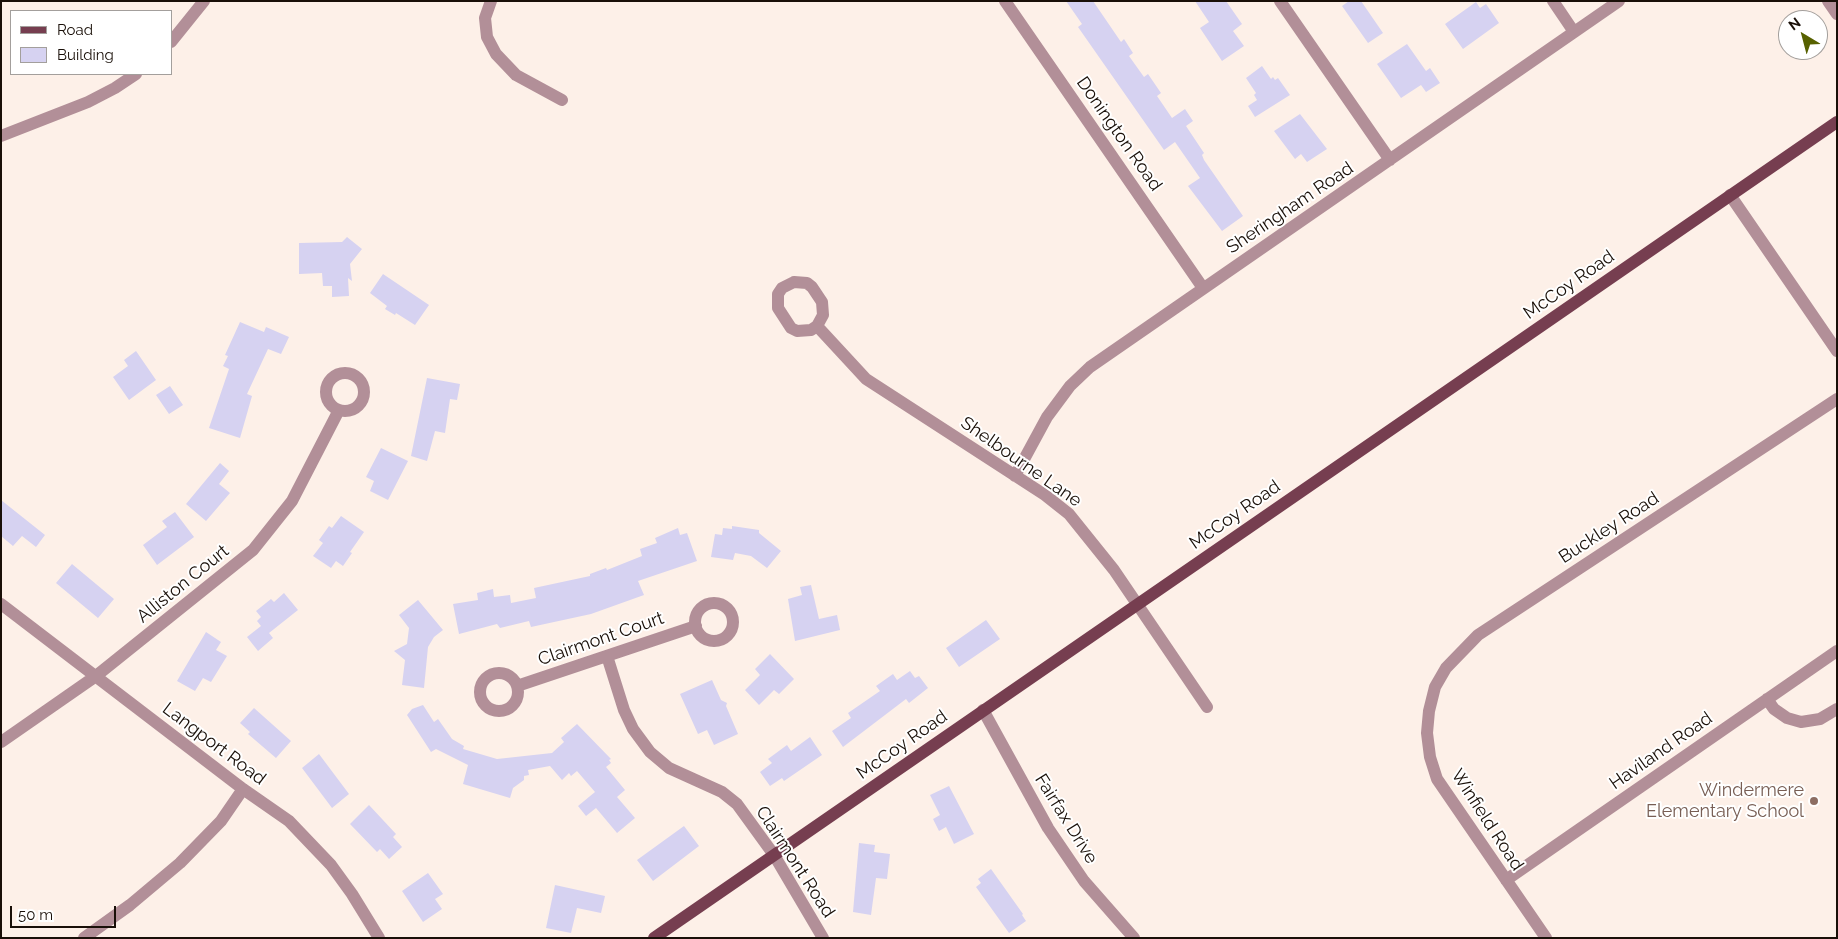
<!DOCTYPE html>
<html>
<head>
<meta charset="utf-8">
<style>
	body { margin:0 }
	#map { position:relative; width:1838px; height:939px; overflow:hidden; background:#fdf0e8; font-family:Raleway,sans-serif }
	canvas { display:block }
	.frame { position:absolute; inset:0; border:2px solid #190f08; pointer-events:none }
	.legend { position:absolute; left:10px; top:10px; width:162px; height:65px; box-sizing:border-box; background:#fff; border:1px solid #a39f9c; margin:0; padding:6px 9px; list-style:none; font-size:15px; color:#190f08 }
	.legend li { display:flex; align-items:center; gap:10px; height:25px }
	.legend b { width:25px; border:1px solid #a39f9c }
	.north { position:absolute; left:1778px; top:10px; width:50px; height:50px; box-sizing:border-box; background:#fff; border:1px solid #a39f9c; border-radius:50%; rotate:323deg; font-size:14px; font-weight:700; line-height:20px; text-align:center; color:#190f08 }
	.north::after { content:''; display:block; margin:auto; width:18px; height:22px; background:#576100; clip-path:polygon(50% 0,100% 100%,50% 72%,0 100%) }
	.scale { position:absolute; left:10px; top:906px; width:106px; height:22px; box-sizing:border-box; border:2px solid #190f08; border-top:0; padding-left:6px; font-size:15px; line-height:18px; white-space:nowrap; color:#190f08; -webkit-text-stroke:4px #fff; paint-order:stroke }
</style>
</head>
<body>
<div id="map">
<canvas width="1838" height="939"></canvas>
<div class="frame"></div>
<ul class="legend">
<li><b style="height:6px;background:#763e50"></b>Road</li>
<li><b style="height:14px;background:#d6d2f1"></b>Building</li>
</ul>
<div class="north">N</div>
<div class="scale">50 m</div>
</div>
<script>
const g = document.querySelector('canvas').getContext('2d');
g.lineJoin = 'round';
function paint(path, color) { g.fillStyle = color; g.fill(path, 'evenodd'); }
const poly = rows => new Path2D(rows.map(r => 'M' + r).join(''));
function trace(path, color, width, dash) { g.strokeStyle = color; g.lineWidth = width; g.lineCap = dash ? 'butt' : 'round'; g.setLineDash(dash || []); g.stroke(path); }
function drawText(font, color, halo, rows, align = 'center') {
  g.font = font + ' Raleway,sans-serif'; g.lineWidth = 4; g.setLineDash([]); g.textBaseline = 'middle'; g.strokeStyle = halo; g.fillStyle = color; for (const [text, x, y, turn = 0] of rows) {
    g.save(); g.translate(x, y); g.rotate((+turn || 0) * Math.PI / 180); g.textAlign = isNaN(turn) ? turn : align; if (halo) g.strokeText(text, 0, 0); g.fillText(text, 0, 0); g.restore();
  }
}
const building = poly([
	[1066,1,1093,1,1121,42,1124,39,1133,53,1129,56,1144,77,1148,74,1161,93,1157,96,1172,118,1185,109,1193,121,1186,126,1204,153,1202,155,1204,160,1243,216,1222,231,1188,186,1200,178,1175,142,1164,150,1078,27,1082,24],
	[1195,1,1226,1,1242,24,1233,31,1244,46,1222,61,1200,28,1209,22],
	[1349,1,1361,1,1383,33,1368,43,1342,6],
	[1476,2,1480,8,1486,4,1499,23,1463,49,1445,24],
	[1407,44,1426,71,1430,68,1440,83,1426,92,1421,85,1401,98,1377,64],
	[1262,66,1271,79,1273,77,1275,80,1278,78,1290,95,1255,117,1248,106,1257,100,1254,95,1256,93,1246,78],
	[1300,114,1327,149,1307,162,1301,154,1295,159,1274,131],
	[347,237,362,249,350,264,352,281,348,278,349,296,332,297,332,286,323,286,322,273,299,274,299,243,342,242],
	[383,274,429,305,415,325,396,313,395,315,385,309,387,306,370,293],
	[240,322,264,332,266,327,289,337,281,354,268,349,247,394,252,396,240,438,209,428,229,369,223,366,228,356,225,355],
	[136,351,156,380,129,400,113,377,128,366,124,360],
	[427,378,460,384,457,400,450,399,445,433,435,431,427,461,411,456],
	[170,386,183,405,169,414,156,395],
	[381,448,408,461,388,500,370,491,374,481,366,477],
	[220,463,229,471,219,484,230,493,206,521,186,504],
	[1,500,45,535,36,547,22,536,13,546,1,536],
	[175,512,194,537,157,565,143,545,167,527,162,521],
	[341,516,364,532,350,552,352,553,343,566,336,561,331,568,313,556,323,543,319,540,329,526,332,528],
	[732,526,759,530,759,533,781,551,767,568,751,556,735,553,733,560,711,557,715,534,722,535,723,528,732,529],
	[678,528,680,535,687,533,697,561,638,581,644,595,591,614,531,627,529,621,500,628,497,624,459,634,453,604,478,600,477,593,493,589,494,597,510,595,511,603,536,598,534,588,590,576,590,574,606,568,607,570,642,556,640,549,657,543,655,538],
	[72,564,114,599,98,618,56,583],
	[811,585,819,619,837,615,840,630,795,641,788,599,802,595,800,587],
	[284,593,298,610,269,633,273,638,258,651,247,637,261,626,257,621,261,617,256,611,271,599,274,602],
	[418,600,443,630,434,637,428,647,424,688,402,685,405,660,394,651,407,644,409,628,399,615],
	[986,620,1000,639,959,667,946,648],
	[206,632,221,642,216,650,227,656,211,682,203,678,195,691,177,681],
	[770,654,794,679,779,694,774,690,759,705,745,690,760,675,755,669],
	[910,671,915,678,919,676,928,688,909,703,906,699,843,747,832,731,851,718,848,713,880,691,876,686,893,674,897,680],
	[712,680,721,700,727,703,726,706,738,734,714,745,707,730,698,734,680,694],
	[423,705,434,722,438,719,452,739,464,746,463,749,497,759,552,753,564,742,561,738,577,724,611,759,609,760,611,763,606,767,625,790,617,797,635,818,617,833,596,808,586,816,578,806,595,792,577,771,571,776,569,773,562,780,550,766,528,770,529,775,524,776,524,780,513,788,510,798,463,784,468,765,436,749,431,752,407,715,412,709],
	[254,708,291,741,276,758,248,734,250,732,240,723],
	[810,737,822,755,784,781,782,778,770,786,760,772,772,763,768,759,787,745,791,751],
	[319,754,349,794,332,808,302,768],
	[949,786,974,834,954,844,946,827,939,831,933,819,940,815,930,795],
	[369,805,396,834,393,837,402,847,389,859,380,849,377,852,350,824],
	[684,826,699,846,653,881,637,860],
	[859,843,875,845,874,852,890,854,887,879,876,878,871,915,853,912],
	[991,869,1023,914,1022,915,1026,921,1009,933,976,887,981,883,978,879],
	[428,873,443,894,435,899,442,909,423,922,402,891],
	[555,885,605,896,601,913,577,908,571,933,546,928]
]);
const minor = poly([
	[491,1,485,18,487,37,496,54,516,75,562,100],
	[1005,1,1203,288],
	[1280,1,1390,160],
	[1553,1,1574,32],
	[1828,1,1837,14],
	[171,42,204,1],
	[1,136,88,102,115,88,136,74],
	[1730,195,1837,351],
	[794,282,807,283,812,287,822,302,823,315,817,326,811,330,797,331,791,328,778,308,778,294,782,288,794,282],
	[817,326,866,379,1045,495,1069,514,1114,570,1207,707],
	'326 392a19 19 0 1 1 38 0a19 19 0 1 1-38 0Z',
	[1015,476,1047,417,1070,386,1090,367,1619,1],
	'695 622a19 19 0 1 1 38 0a19 19 0 1 1-38 0Z',
	[1,604,243,789,289,821,331,865,352,894,379,938],
	[607,656,624,710,633,729,650,752,669,768,722,792,737,804,774,855,823,938],
	'480 692a19 19 0 1 1 38 0a19 19 0 1 1-38 0Z',
	[517,686,696,626],
	[1767,699,1774,709,1787,718,1801,722,1820,719,1837,709],
	[983,710,1048,828,1084,881,1134,938],
	[1,742,96,676,253,550,292,501,339,410],
	[1506,880,1837,651],
	[84,938,130,905,180,863,221,821,243,789],
	[1546,938,1437,779,1430,757,1427,733,1429,711,1435,687,1446,668,1478,635,1837,399]
]);
const major = poly([
	[654,938,1837,122]
]);
const markers = [
	[1814,801,5,"#8d6e63"]
];
const streetNames = [
	["Donington Road",1119,134,55],
	["Sheringham Road",1290,208,-34],
	["McCoy Road",1569,285,-35],
	["Shelbourne Lane",1021,462,35],
	["McCoy Road",1235,515,-35],
	["Buckley Road",1609,528,-33],
	["Alliston Court",183,584,-39],
	["Clairmont Court",601,639,-19],
	["Langport Road",214,744,37],
	["McCoy Road",902,745,-35],
	["Haviland Road",1661,751,-35],
	["Fairfax Drive",1066,819,58],
	["Winfield Road",1487,820,57],
	["Clairmont Road",795,862,57]
];
const educationNames = [
	["Windermere",1804,791],
	["Elementary School",1804,812]
];
paint(building, '#d6d2f1');
trace(minor, '#b28f98', 12);
trace(major, '#763e50', 12);
for (const [x, y, r, color] of markers) { const dot = new Path2D(); dot.arc(x, y, r, 0, 2 * Math.PI); g.fillStyle = color; g.fill(dot); trace(dot, '#fff', 2); }
drawText('18px', '#190f08', '#fff', streetNames);
drawText('18px', '#785e54', '#fff', educationNames, 'right');
</script>
</body>
</html>
